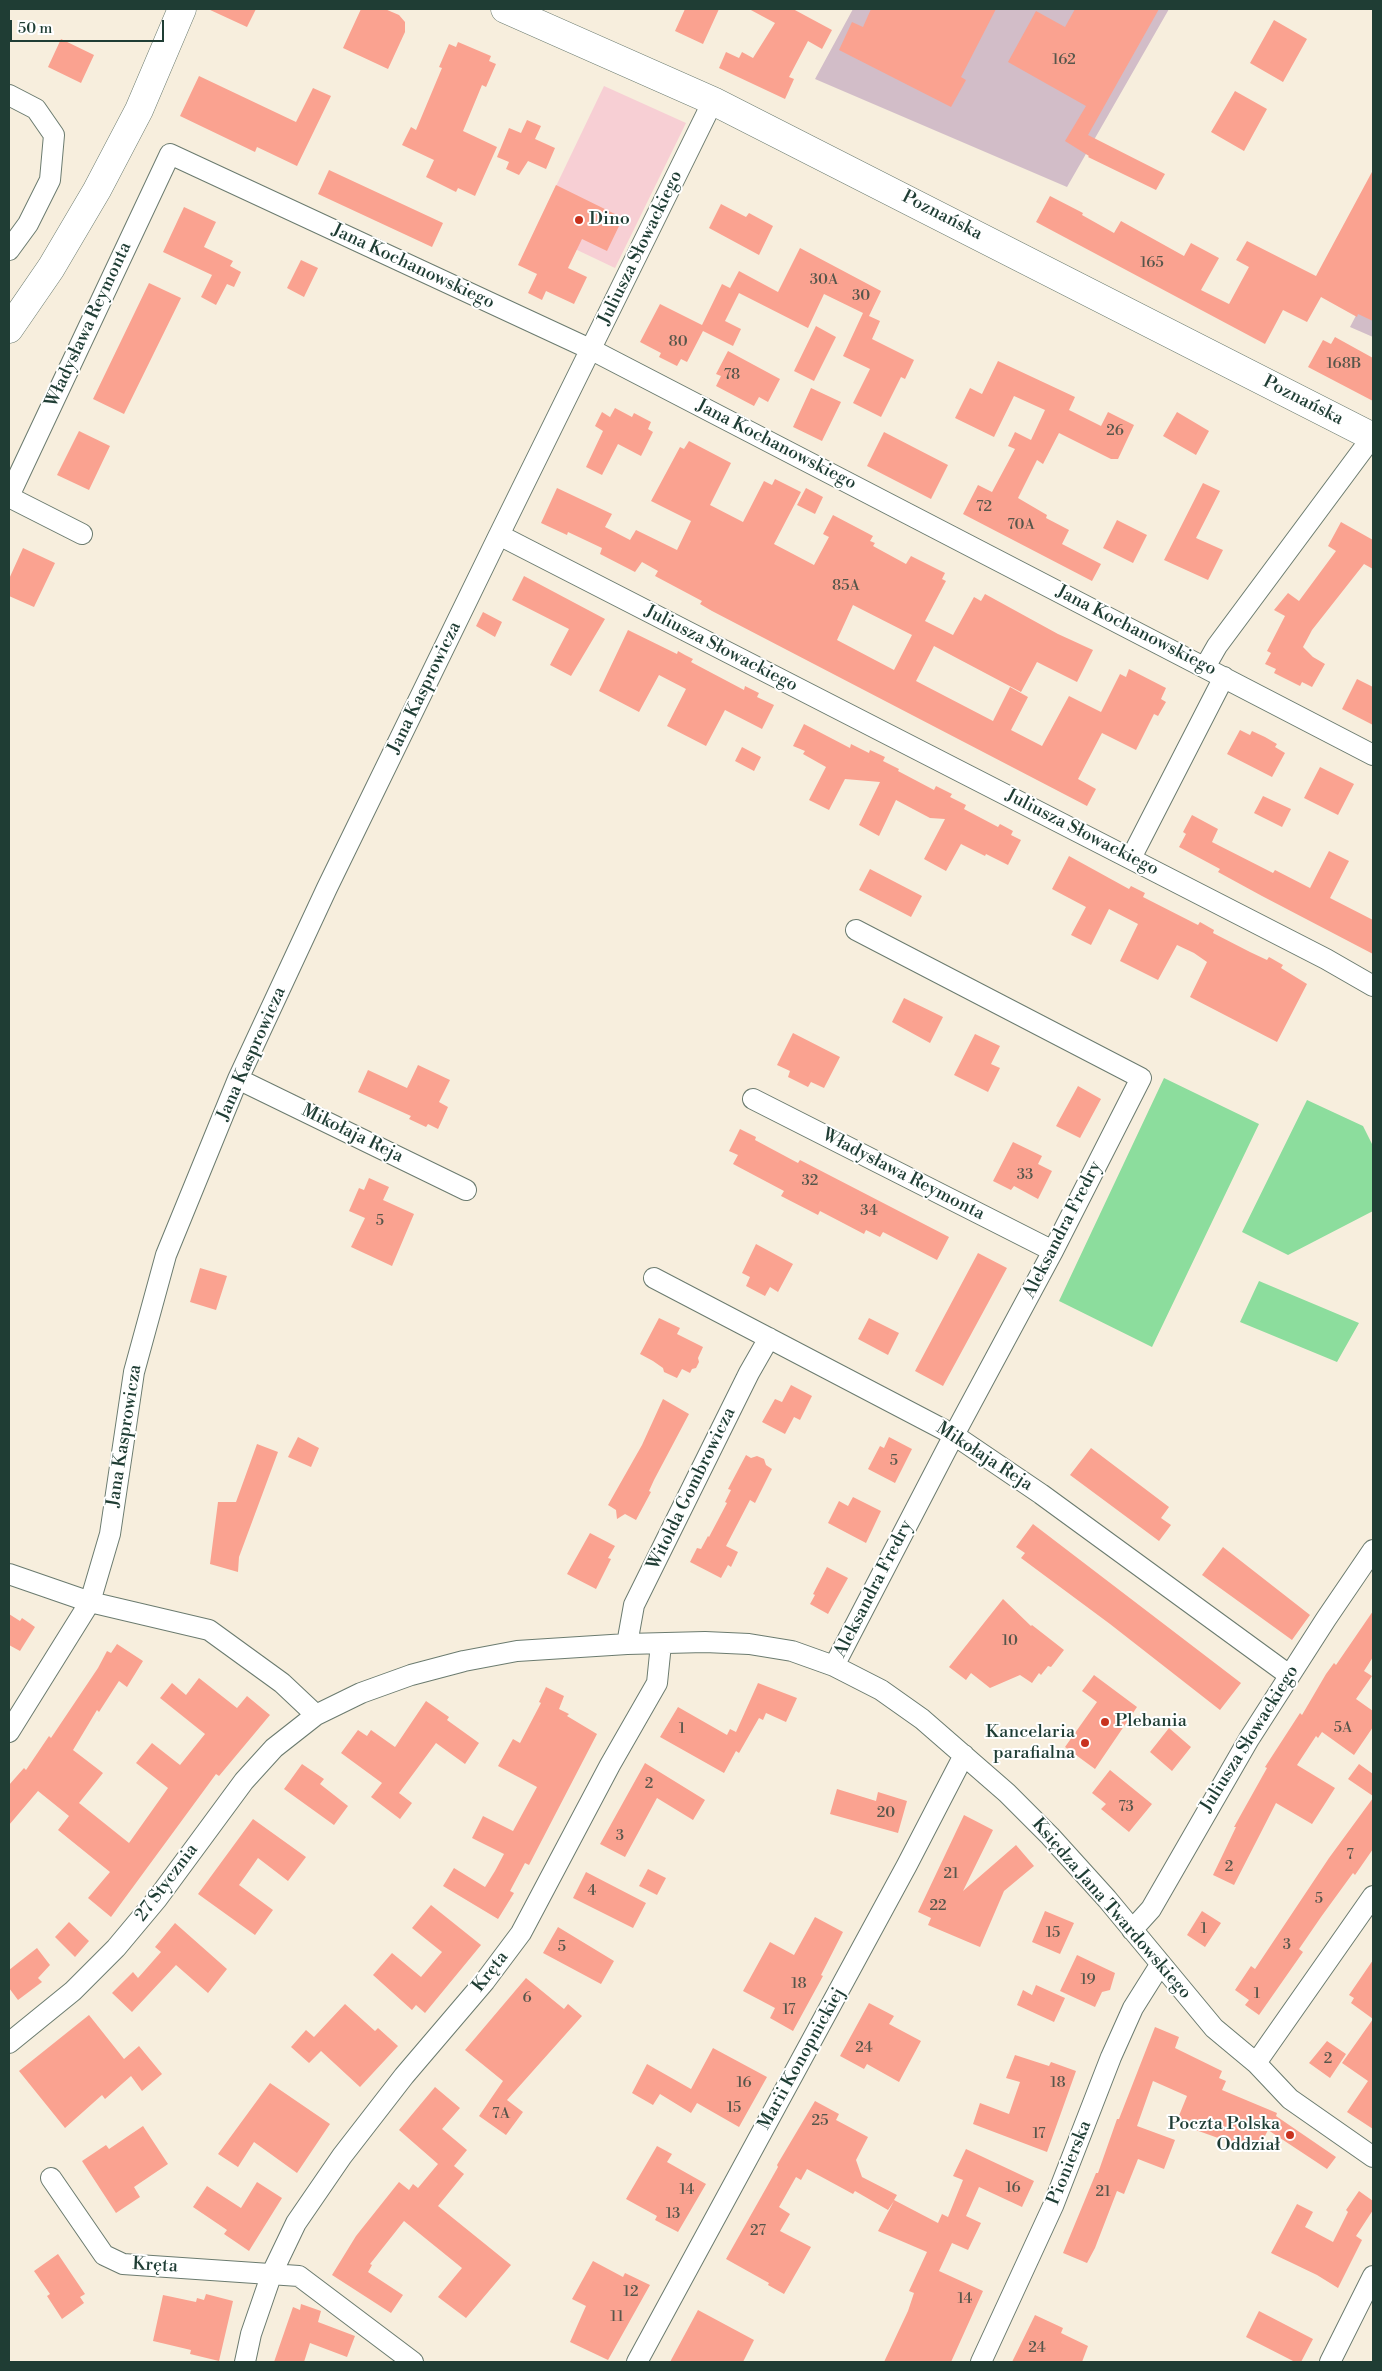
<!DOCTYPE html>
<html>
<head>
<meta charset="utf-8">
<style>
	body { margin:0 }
	#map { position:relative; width:1382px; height:2371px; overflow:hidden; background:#f7eedd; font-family:"Libre Bodoni",serif }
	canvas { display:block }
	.frame { position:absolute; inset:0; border:10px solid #1f3d34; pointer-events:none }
	.scale { position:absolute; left:10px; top:20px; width:154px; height:22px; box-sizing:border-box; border:2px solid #1f3d34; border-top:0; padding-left:6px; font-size:15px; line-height:18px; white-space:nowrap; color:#1f3d34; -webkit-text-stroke:4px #fff; paint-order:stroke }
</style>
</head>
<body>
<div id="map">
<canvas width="1382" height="2371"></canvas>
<div class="frame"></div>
<div class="scale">50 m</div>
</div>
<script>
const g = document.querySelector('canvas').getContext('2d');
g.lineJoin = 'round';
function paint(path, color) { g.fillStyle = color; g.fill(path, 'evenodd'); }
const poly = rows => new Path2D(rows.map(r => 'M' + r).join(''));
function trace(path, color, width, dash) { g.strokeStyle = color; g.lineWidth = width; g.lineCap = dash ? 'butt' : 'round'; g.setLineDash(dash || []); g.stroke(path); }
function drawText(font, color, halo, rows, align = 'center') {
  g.font = font + ' "Libre Bodoni",serif'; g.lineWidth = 4; g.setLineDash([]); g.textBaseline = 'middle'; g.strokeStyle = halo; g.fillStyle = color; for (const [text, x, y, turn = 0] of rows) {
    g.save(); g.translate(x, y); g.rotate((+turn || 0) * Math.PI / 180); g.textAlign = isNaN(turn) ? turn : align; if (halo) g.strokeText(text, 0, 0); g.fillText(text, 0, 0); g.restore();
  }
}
const built = poly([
	[604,86,686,123,615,268,535,230]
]);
const industrial = poly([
	[853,9,1169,9,1067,187,815,79],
	[1373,283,1373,337,1350,327]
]);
const green = poly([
	[1164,1078,1259,1124,1152,1347,1059,1301],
	[1307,1100,1363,1126,1373,1146,1373,1211,1288,1255,1242,1232],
	[1259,1281,1359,1323,1337,1362,1240,1322]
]);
const building = poly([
	[208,9,256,9,247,27],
	[361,9,385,9,399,15,405,22,405,32,388,69,343,48],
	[685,9,719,9,703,44,675,31],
	[749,9,793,9,832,30,822,49,808,41,789,77,794,79,785,99,719,68,726,52,739,58,742,52,753,58,775,23],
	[871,9,996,9,961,77,966,80,951,107,839,50,852,22,863,27],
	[1075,9,1159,9,1088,135,1165,174,1156,190,1088,157,1089,156,1065,141,1086,106,1008,62,1036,11,1065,27],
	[1274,20,1307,39,1283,82,1250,63],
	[61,39,94,55,81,83,48,67],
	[458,42,491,56,489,61,496,64,486,87,482,85,463,131,497,147,475,196,458,188,456,192,426,177,434,160,402,145,411,127,416,130,442,68,439,67,449,44,456,47],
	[199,76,296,122,313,88,331,96,297,166,257,147,255,152,180,116],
	[1235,91,1267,109,1244,151,1211,132],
	[527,120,541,126,535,139,555,148,546,169,528,161,519,175,506,169,509,162,497,157,509,128,521,133],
	[329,170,443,223,432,247,318,194],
	[1373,170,1373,321,1358,314,1357,317,1321,297,1307,322,1283,310,1265,344,1036,222,1050,196,1083,213,1082,215,1114,233,1121,221,1184,256,1191,243,1219,258,1201,290,1229,304,1249,267,1236,260,1247,241,1316,276],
	[556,185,617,215,615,221,620,224,607,251,582,239,568,268,587,277,574,304,546,291,542,300,528,293,537,274,518,265],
	[721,204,746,217,749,213,773,226,759,255,709,228],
	[184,207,216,222,204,247,233,261,230,266,241,272,234,287,227,284,216,305,201,297,212,275,163,252],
	[800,248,881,291,869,316,880,321,872,339,914,360,905,379,901,377,881,417,853,403,870,369,843,356,863,313,824,294,808,328,739,293,725,321,741,329,733,346,703,331,687,362,681,359,677,366,659,357,661,353,640,342,660,304,702,325,722,284,730,288,739,271,778,292],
	[301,260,318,268,304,297,287,288],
	[149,283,181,298,124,414,93,399],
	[816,326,836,337,814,381,794,371],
	[1335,337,1373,358,1373,401,1308,367,1323,340,1331,344],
	[728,351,780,379,768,402,759,397,754,406,716,386,721,376,716,374],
	[998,361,1075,397,1069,410,1101,426,1108,412,1134,425,1118,459,1111,459,1059,433,1043,464,1037,460,1018,498,1047,515,1046,518,1069,530,1062,544,1101,564,1092,581,963,514,978,485,992,492,1015,449,1008,446,1015,432,1031,440,1045,410,1014,396,994,437,955,418,970,388,982,394],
	[811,388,841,402,822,441,793,427],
	[615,408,632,417,634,413,651,422,648,429,653,432,641,456,618,444,602,475,586,467,603,431,595,426,602,412,610,417],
	[1177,412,1209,431,1196,455,1163,436],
	[79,431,110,446,89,490,57,475],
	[884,432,948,465,931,499,867,466],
	[689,441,731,463,710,505,743,522,764,481,772,485,775,479,801,492,774,544,814,565,829,537,823,534,833,515,873,536,870,541,875,543,873,546,906,564,911,556,945,573,942,579,946,581,925,621,953,635,974,597,981,601,985,594,1058,634,1093,650,1077,682,1037,662,1021,692,934,646,916,681,993,721,1010,687,1028,697,1011,730,1042,746,1069,696,1101,712,1120,674,1126,677,1129,669,1166,688,1161,699,1166,702,1158,716,1154,714,1136,750,1102,733,1078,779,1096,789,1087,806,712,611,700,604,702,601,655,576,658,571,642,562,635,572,600,554,602,548,568,532,567,535,541,523,557,488,612,514,605,527,630,540,636,530,677,550,691,521,651,501,680,447,684,449],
	[853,605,912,635,894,670,837,640],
	[1203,483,1220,491,1196,538,1223,550,1208,580,1164,560],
	[806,488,823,497,815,514,797,505],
	[1117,520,1147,535,1133,563,1103,548],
	[1341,522,1373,540,1373,569,1364,564,1312,630,1303,647,1313,657,1325,664,1312,687,1302,682,1300,686,1274,673,1276,669,1265,664,1271,653,1267,651,1285,616,1274,610,1288,593,1299,601,1336,551,1328,546],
	[23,548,55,563,34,607,9,596,9,579],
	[524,576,605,619,571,676,550,665,569,629,512,600],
	[483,612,502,622,495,637,476,626],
	[628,630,677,654,678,651,685,655,693,659,691,662,744,690,745,686,759,693,757,697,774,705,762,729,725,710,706,746,667,726,686,689,659,675,639,712,599,691],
	[1357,679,1373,687,1373,725,1342,709],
	[804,724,850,748,851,744,869,753,870,750,885,757,883,761,899,769,898,771,934,790,936,786,952,794,950,797,966,805,964,809,998,827,1000,824,1013,831,1011,835,1021,840,1008,865,986,854,985,856,961,844,946,871,924,859,945,819,930,818,896,800,879,836,859,825,880,782,845,779,829,810,809,800,826,767,803,754,805,751,793,746],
	[1240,730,1250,735,1252,731,1265,737,1277,744,1275,747,1285,753,1272,777,1227,754],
	[742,747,761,757,754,771,735,761],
	[1320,767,1354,784,1338,815,1304,798],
	[1263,796,1291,809,1282,827,1254,813],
	[1192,815,1218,829,1212,842,1273,873,1275,870,1310,888,1329,851,1349,861,1330,898,1373,920,1373,954,1262,896,1218,872,1220,869,1179,847,1186,834,1183,832],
	[1069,856,1129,889,1131,886,1145,893,1143,897,1198,925,1200,922,1214,930,1213,933,1250,952,1267,960,1269,957,1283,965,1281,968,1307,984,1277,1042,1190,997,1207,962,1194,953,1177,945,1158,980,1120,961,1138,924,1109,909,1091,945,1071,935,1086,907,1052,889],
	[870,869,922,896,911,917,859,890],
	[904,998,943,1017,930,1043,892,1022],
	[793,1033,840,1057,824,1088,811,1082,808,1087,788,1077,790,1071,777,1065],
	[975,1034,1000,1046,991,1064,1000,1068,988,1092,954,1075],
	[418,1065,450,1080,439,1102,448,1107,438,1129,428,1124,426,1127,409,1119,411,1116,358,1092,368,1070,407,1088],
	[1078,1086,1101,1099,1080,1138,1056,1126],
	[740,1129,756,1137,755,1140,798,1163,800,1160,949,1237,937,1260,883,1232,880,1237,866,1230,864,1234,820,1211,818,1215,781,1196,784,1191,733,1164,738,1155,729,1151],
	[1013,1142,1042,1156,1038,1164,1052,1171,1038,1199,1014,1186,1011,1190,993,1181],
	[369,1178,389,1187,383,1200,414,1214,392,1266,351,1247,365,1218,349,1211,359,1188,364,1190],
	[756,1244,793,1264,778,1292,770,1287,765,1296,746,1286,750,1277,742,1273],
	[978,1253,1007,1268,943,1386,915,1371],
	[200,1268,227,1276,216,1310,190,1302],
	[659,1318,680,1328,677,1334,703,1347,698,1358,699,1362,696,1368,692,1369,690,1373,682,1369,677,1378,664,1372,663,1368,653,1361,640,1354],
	[869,1318,899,1333,888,1355,858,1339],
	[791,1385,812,1396,800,1420,794,1417,785,1434,762,1422,775,1399,782,1402],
	[663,1399,689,1414,654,1480,649,1491,651,1492,636,1520,625,1514,617,1519,616,1510,608,1505,642,1445],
	[298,1437,319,1448,311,1467,288,1457],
	[889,1437,912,1449,895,1483,868,1469,880,1446,884,1448],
	[257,1444,278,1452,239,1557,238,1572,210,1564,218,1502,236,1502],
	[1091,1448,1169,1507,1161,1518,1171,1525,1159,1541,1070,1475],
	[746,1455,751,1458,757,1456,764,1459,766,1465,772,1469,755,1503,750,1500,726,1546,738,1552,731,1567,728,1565,721,1578,690,1562,697,1548,701,1549,708,1536,709,1537,727,1503,725,1502,731,1490,728,1489],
	[853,1497,881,1511,866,1543,828,1523,839,1501,848,1506],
	[1033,1524,1241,1683,1220,1710,1110,1624,1021,1558,1025,1553,1016,1547],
	[590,1533,615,1546,608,1558,611,1559,596,1589,567,1574],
	[1223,1547,1310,1615,1292,1640,1202,1575],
	[827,1567,848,1578,828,1614,810,1604,815,1595,813,1594],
	[1003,1599,1031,1626,1032,1625,1064,1650,1051,1667,1048,1666,1041,1675,1039,1673,1032,1683,1020,1675,990,1688,971,1673,966,1680,949,1667],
	[1373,1611,1373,1657,1364,1671,1372,1676,1356,1699,1373,1711,1373,1727,1354,1755,1322,1732,1318,1738,1316,1736,1297,1765,1335,1788,1312,1824,1276,1803,1234,1885,1213,1875,1236,1827,1234,1827,1267,1768,1265,1767,1300,1713,1302,1715,1326,1674,1334,1663,1336,1665],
	[9,1614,20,1621,22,1618,35,1627,20,1651,9,1645],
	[117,1644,143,1661,127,1687,119,1681,99,1712,97,1710,73,1750,103,1773,79,1803,129,1843,168,1788,136,1763,152,1743,180,1765,205,1734,160,1698,172,1683,186,1695,199,1678,237,1708,247,1696,270,1715,219,1776,216,1774,111,1917,88,1898,110,1872,58,1830,69,1816,38,1791,9,1825,9,1785,24,1768,26,1770,49,1736,51,1738,98,1668,107,1651,111,1653],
	[1094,1675,1137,1707,1095,1769,1065,1747,1097,1702,1082,1691],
	[758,1683,797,1698,786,1722,766,1713,763,1720,759,1718,739,1753,736,1751,724,1773,660,1737,678,1707,727,1735,730,1729,736,1732],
	[546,1687,564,1696,559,1709,569,1714,567,1716,597,1734,529,1865,525,1863,510,1891,514,1893,498,1919,443,1886,454,1868,485,1887,495,1871,504,1854,472,1838,483,1816,513,1831,537,1787,498,1766,513,1739,520,1743,541,1703,539,1702],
	[426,1701,449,1717,447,1720,479,1743,465,1764,436,1743,399,1793,412,1803,400,1819,371,1797,382,1783,341,1753,358,1730,367,1736,371,1730,395,1747],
	[1169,1728,1191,1747,1172,1771,1150,1752],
	[645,1763,705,1800,693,1820,657,1798,625,1857,600,1844],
	[302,1764,324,1779,320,1784,348,1806,334,1825,284,1789],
	[1359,1764,1373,1774,1373,1796,1348,1779],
	[1110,1770,1152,1804,1129,1832,1101,1809,1106,1804,1092,1793],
	[837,1789,876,1801,878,1792,907,1801,898,1833,830,1814],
	[1373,1798,1373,1849,1355,1875,1353,1873,1321,1917,1299,1949,1303,1952,1259,2015,1245,2005,1249,2000,1235,1990,1251,1966,1255,1969,1329,1858],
	[964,1815,993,1830,963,1891,1016,1845,1034,1866,1004,1891,980,1947,928,1925,931,1918,918,1912],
	[253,1819,306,1857,288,1881,258,1858,239,1885,273,1910,255,1935,198,1894],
	[648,1869,666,1878,657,1895,639,1886],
	[586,1872,646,1903,633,1928,573,1898],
	[431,1905,481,1945,425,2013,416,2005,412,2010,373,1975,392,1953,421,1977,442,1952,412,1928],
	[1045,1911,1074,1923,1060,1954,1032,1942],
	[1202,1911,1221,1923,1205,1947,1187,1935],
	[815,1917,843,1932,821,1975,823,1976,793,2031,770,2018,775,2008,743,1991,770,1942,794,1955],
	[69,1922,89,1941,75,1957,55,1937],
	[175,1923,227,1969,208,1993,176,1965,132,2012,112,1993,133,1972,138,1978,161,1952,155,1947],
	[558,1927,614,1961,601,1984,543,1953],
	[37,1948,50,1965,38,1978,42,1982,18,2000,9,1988,9,1970],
	[1077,1955,1115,1973,1110,1990,1102,1992,1095,2007,1060,1991],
	[1373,1960,1373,2129,1347,2112,1368,2081,1342,2063,1373,2019,1351,2003,1354,1998,1349,1995],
	[526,1978,564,2009,568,2004,582,2016,507,2100,523,2112,506,2135,479,2116,503,2081,465,2050],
	[1036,1985,1065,1998,1054,2022,1017,2005,1023,1990,1032,1995],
	[869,2003,894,2016,889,2024,921,2041,899,2082,867,2064,864,2069,840,2056],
	[345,2004,375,2031,378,2028,398,2046,360,2087,321,2051,309,2063,291,2047,306,2030,314,2037],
	[89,2015,124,2059,139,2046,162,2074,142,2091,131,2076,105,2099,102,2095,65,2128,19,2071],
	[1155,2027,1179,2037,1175,2048,1222,2071,1219,2078,1226,2081,1222,2090,1277,2113,1276,2116,1336,2157,1327,2169,1268,2130,1257,2152,1235,2142,1235,2144,1176,2123,1187,2096,1153,2081,1137,2126,1175,2140,1164,2169,1138,2159,1124,2194,1117,2191,1095,2248,1087,2263,1063,2253,1096,2173,1098,2173,1117,2119,1119,2119],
	[1327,2041,1346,2054,1330,2078,1309,2063],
	[713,2048,767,2077,739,2127,697,2103,691,2113,660,2094,653,2105,632,2093,647,2064,691,2089],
	[1015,2055,1049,2066,1051,2062,1076,2071,1047,2152,973,2124,980,2103,1009,2114,1020,2082,1006,2078],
	[270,2083,330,2124,297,2173,254,2142,238,2167,218,2154],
	[435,2087,460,2108,442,2129,467,2150,454,2166,464,2174,438,2206,511,2265,466,2318,438,2297,462,2268,404,2221,370,2264,372,2265,368,2272,403,2295,391,2313,332,2275,356,2236,399,2182,409,2190,413,2184,418,2188,438,2164,399,2130],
	[815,2101,839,2114,836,2120,868,2137,856,2160,862,2177,897,2195,894,2200,938,2223,942,2214,948,2217,963,2180,953,2176,966,2149,1034,2181,1022,2207,979,2187,966,2216,981,2223,968,2250,952,2243,939,2271,983,2291,951,2362,884,2362,908,2311,914,2293,909,2291,927,2252,878,2231,894,2201,888,2210,855,2191,853,2194,807,2169,801,2180,796,2177,779,2207,790,2214,780,2231,811,2247,784,2294,768,2285,769,2283,726,2259,778,2167,777,2165],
	[143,2126,168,2164,134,2187,140,2197,116,2213,82,2161,106,2145,109,2149],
	[657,2146,672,2154,667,2162,706,2184,678,2232,655,2220,657,2216,626,2199],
	[257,2182,282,2198,249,2251,224,2234,227,2230,193,2207,207,2186,241,2208],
	[1359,2191,1373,2201,1373,2210,1356,2236,1362,2240,1338,2288,1317,2275,1271,2253,1297,2204,1313,2212,1305,2227,1333,2242,1348,2212,1346,2210],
	[58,2254,85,2294,80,2297,84,2303,62,2319,47,2296,50,2294,34,2271],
	[593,2261,623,2277,625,2273,650,2285,608,2360,570,2342,586,2306,572,2299],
	[206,2294,233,2301,219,2361,190,2354,191,2350,153,2341,163,2295,196,2302,197,2298,204,2300],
	[301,2304,321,2311,318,2322,355,2336,347,2357,310,2343,304,2362,274,2362,293,2307,300,2310],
	[698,2310,754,2340,743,2362,670,2362],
	[1259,2311,1313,2339,1301,2362,1295,2362,1246,2337],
	[1035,2315,1063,2328,1061,2333,1088,2346,1082,2362,1012,2362]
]);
const street = poly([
	[9,95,36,109,54,135,50,180,28,224,9,250],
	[713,101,499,535,1326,959,1373,986],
	[9,496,170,154,592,350,1373,755],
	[9,497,82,534],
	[1205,667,1217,646,1373,436],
	[1131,858,1224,677],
	[238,1079,466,1190],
	[753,1099,1053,1251],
	[654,1278,954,1435,1041,1494,1289,1675],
	[9,1574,90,1602,209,1630,282,1683,316,1715],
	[627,1644,634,1605,749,1373,769,1338],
	[834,1666,954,1435,1053,1251,1141,1078,856,930],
	[9,1732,90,1602,110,1534,134,1372,166,1255,238,1079,327,888,499,535],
	[1132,1930,1151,1909,1249,1739,1326,1619,1373,1550],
	[9,2043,73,1991,116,1948,157,1899,244,1781,274,1748,316,1715,361,1693,411,1675,464,1661,517,1651,627,1644,705,1642,749,1644,792,1651,834,1666,881,1690,922,1719,1007,1793,1050,1836,1107,1899,1214,2028,1256,2063,1290,2099,1373,2157],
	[1256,2063,1373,1896],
	[51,2178,104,2255,123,2264,299,2276,413,2362],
	[245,2362,251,2334,272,2273,296,2223,342,2156,404,2076,485,1981,521,1933,610,1765,657,1683,661,1644],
	[637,2362,907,1865,964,1755],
	[981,2362,1053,2206,1111,2057,1133,2008,1160,1965],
	[1330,2362,1373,2276]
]);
const secondary = poly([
	[505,9,713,101,1373,437],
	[9,329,51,268,97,190,139,110,182,9]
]);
const markers = [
	[579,220,5,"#c8321e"],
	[1105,1722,5,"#c8321e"],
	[1085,1743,5,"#c8321e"],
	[1290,2135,5,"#c8321e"]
];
const numberNames = [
	["162",1064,60],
	["165",1152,263],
	["30A",824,280],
	["30",861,296],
	["80",678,342],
	["168B",1344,364],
	["78",732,375],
	["26",1115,431],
	["72",984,507],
	["70A",1021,525],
	["85A",846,586],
	["33",1025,1175],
	["32",810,1181],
	["34",869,1211],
	["5",380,1221],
	["5",894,1461],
	["10",1010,1641],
	["5A",1343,1728],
	["1",682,1729],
	["2",649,1784],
	["73",1126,1807],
	["20",886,1813],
	["3",620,1836],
	["7",1350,1855],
	["2",1229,1867],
	["21",951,1874],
	["4",592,1891],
	["5",1319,1899],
	["22",938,1906],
	["1",1204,1929],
	["15",1053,1933],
	["3",1287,1945],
	["5",562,1947],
	["19",1088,1980],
	["18",799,1984],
	["1",1257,1994],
	["6",527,1998],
	["17",789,2010],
	["24",864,2048],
	["2",1328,2059],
	["16",744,2083],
	["18",1058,2083],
	["15",734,2108],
	["7A",501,2114],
	["25",820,2121],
	["17",1039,2134],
	["16",1013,2188],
	["14",687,2190],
	["21",1103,2192],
	["13",673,2214],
	["27",758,2231],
	["12",631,2292],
	["14",965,2299],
	["11",617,2317],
	["24",1037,2348]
];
const streetNames = [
	["Poznańska",942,216,27],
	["Juliusza Słowackiego",641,248,-64],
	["Jana Kochanowskiego",413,267,25],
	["Władysława Reymonta",89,325,-65],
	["Poznańska",1303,401,27],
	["Jana Kochanowskiego",776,445,27],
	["Jana Kochanowskiego",1136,631,27],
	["Juliusza Słowackiego",721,649,27],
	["Jana Kasprowicza",425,688,-64],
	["Juliusza Słowackiego",1082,833,27],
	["Jana Kasprowicza",252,1054,-66],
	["Mikołaja Reja",352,1134,26],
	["Władysława Reymonta",903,1175,27],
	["Aleksandra Fredry",1063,1230,-63],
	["Jana Kasprowicza",125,1436,-81],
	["Mikołaja Reja",984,1457,33],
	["Witolda Gombrowicza",692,1489,-64],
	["Aleksandra Fredry",874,1589,-63],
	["Juliusza Słowackiego",1250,1739,-58],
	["27 Stycznia",167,1883,-53],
	["Księdza Jana Twardowskiego",1111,1909,49],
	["Kręta",491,1972,-52],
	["Marii Konopnickiej",802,2059,-61],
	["Pionierska",1070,2163,-68],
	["Kręta",155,2266,3]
];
const poiNames = [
	["Dino",589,220],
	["Plebania",1115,1722],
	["Kancelaria",1075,1733,"right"],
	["parafialna",1075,1754,"right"],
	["Poczta Polska",1280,2125,"right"],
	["Oddział",1280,2146,"right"]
];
paint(built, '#f7cfd4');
paint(industrial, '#d2bdc8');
paint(green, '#8cdd9d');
paint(building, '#faa290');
trace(street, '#6b7b6f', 22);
trace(secondary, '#6b7b6f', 29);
trace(street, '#fff', 20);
trace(secondary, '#fff', 28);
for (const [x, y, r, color] of markers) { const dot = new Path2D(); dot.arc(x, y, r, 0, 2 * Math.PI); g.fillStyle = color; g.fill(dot); trace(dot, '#fff', 2); }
drawText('15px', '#56564b', null, numberNames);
drawText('18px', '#1f3d34', '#fff', streetNames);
drawText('18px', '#1f3d34', '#fff', poiNames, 'left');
</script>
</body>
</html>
